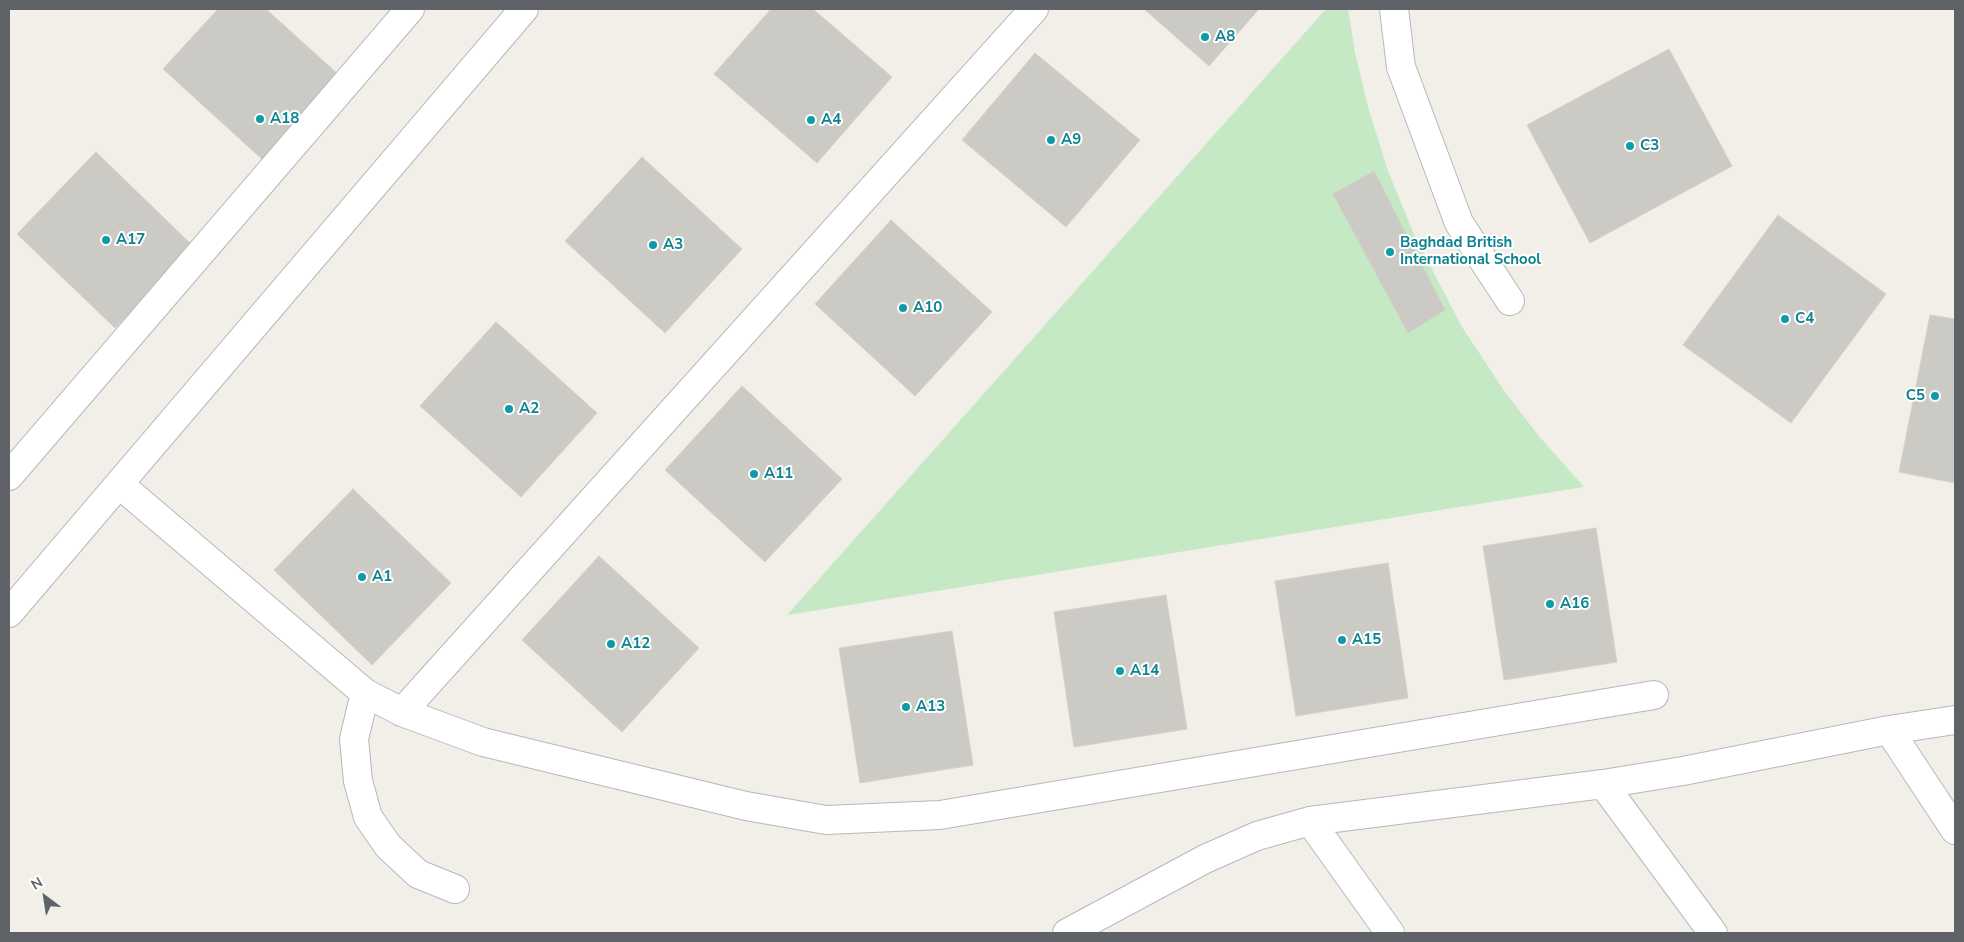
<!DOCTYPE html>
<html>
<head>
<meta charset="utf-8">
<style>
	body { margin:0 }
	#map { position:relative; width:1964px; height:942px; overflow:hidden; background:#f1efe8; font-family:"Nunito Sans",sans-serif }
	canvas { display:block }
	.frame { position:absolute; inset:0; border:10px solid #5f6368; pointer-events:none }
	.north { position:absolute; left:20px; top:872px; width:50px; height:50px; -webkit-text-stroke:4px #fff; paint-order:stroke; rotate:329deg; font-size:14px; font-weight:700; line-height:20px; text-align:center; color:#5f6368 }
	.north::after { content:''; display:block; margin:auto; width:18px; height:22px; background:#5f6368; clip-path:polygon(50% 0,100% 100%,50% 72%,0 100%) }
</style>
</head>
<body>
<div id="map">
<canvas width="1964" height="942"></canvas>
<div class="frame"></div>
<div class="north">N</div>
</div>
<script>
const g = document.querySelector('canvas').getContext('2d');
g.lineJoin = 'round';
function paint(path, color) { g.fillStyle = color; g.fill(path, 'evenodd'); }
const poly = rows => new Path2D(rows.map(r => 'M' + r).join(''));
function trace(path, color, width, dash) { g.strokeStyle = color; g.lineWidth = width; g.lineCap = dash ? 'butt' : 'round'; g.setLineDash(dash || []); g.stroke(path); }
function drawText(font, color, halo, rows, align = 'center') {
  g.font = font + ' "Nunito Sans",sans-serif'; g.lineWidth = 4; g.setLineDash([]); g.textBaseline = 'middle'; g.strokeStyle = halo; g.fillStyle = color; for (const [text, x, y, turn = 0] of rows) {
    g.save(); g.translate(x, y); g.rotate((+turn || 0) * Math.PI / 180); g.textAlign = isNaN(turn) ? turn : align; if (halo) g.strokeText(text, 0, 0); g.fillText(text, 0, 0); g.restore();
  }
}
const green = poly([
	[1326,9,1348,9,1355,53,1368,107,1388,171,1415,237,1462,327,1505,392,1538,435,1584,487,787,615]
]);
const building = poly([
	[218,9,266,9,341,77,264,161,163,69,218,9],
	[771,9,813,9,892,77,817,163,714,74,771,9],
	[1144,9,1259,9,1209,66,1144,9],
	[1669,49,1732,166,1590,243,1527,125,1669,49],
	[1035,53,1140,140,1066,227,962,140,1035,53],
	[96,152,194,247,115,328,17,234,96,152],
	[642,157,742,249,665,333,565,241,642,157],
	[1374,171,1445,310,1408,333,1333,194,1374,171],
	[1778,215,1886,294,1791,423,1683,345,1778,215],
	[891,220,992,312,915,396,815,304,891,220],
	[1930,315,1955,319,1955,483,1899,472,1930,315],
	[496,322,597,413,521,497,420,406,496,322],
	[742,386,842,479,765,562,665,470,742,386],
	[353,489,451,583,372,665,274,570,353,489],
	[1596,528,1617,662,1504,680,1483,546,1596,528],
	[599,556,699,648,622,732,522,640,599,556],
	[1388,563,1408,698,1296,716,1275,581,1388,563],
	[1166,595,1187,729,1074,747,1054,612,1166,595],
	[952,631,973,765,860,783,839,648,952,631]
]);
const minor = poly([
	[1394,9,1401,67,1459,223,1510,301],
	[9,476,410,9],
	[119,484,365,693,402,712,483,742,746,806,826,820,940,815,1654,695],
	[9,613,524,9],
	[365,693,354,739,358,781,368,817,388,846,418,874,455,889],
	[402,712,1034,9],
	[1889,730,1955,830],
	[1603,784,1713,933],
	[1310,821,1390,933],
	[1067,933,1205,859,1257,836,1310,821,1603,784,1683,771,1889,730,1955,720]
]);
const markers = [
	[1205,37,5,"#0f9aa8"],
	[260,119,5,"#0f9aa8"],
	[811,120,5,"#0f9aa8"],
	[1051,140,5,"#0f9aa8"],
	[1630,146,5,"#0f9aa8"],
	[106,240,5,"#0f9aa8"],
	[653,245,5,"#0f9aa8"],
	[1390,252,5,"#0f9aa8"],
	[903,308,5,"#0f9aa8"],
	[1785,319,5,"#0f9aa8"],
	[1935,396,5,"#0f9aa8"],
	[509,409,5,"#0f9aa8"],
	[754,474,5,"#0f9aa8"],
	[362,577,5,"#0f9aa8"],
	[1550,604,5,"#0f9aa8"],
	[1342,640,5,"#0f9aa8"],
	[611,644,5,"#0f9aa8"],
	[1120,671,5,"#0f9aa8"],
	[906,707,5,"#0f9aa8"]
];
const cultureNames = [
	["A8",1215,37],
	["A18",270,119],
	["A4",821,120],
	["A9",1061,140],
	["C3",1640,146],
	["A17",116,240],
	["Baghdad British",1400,243],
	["International School",1400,260],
	["A3",663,245],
	["A10",913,308],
	["C4",1795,319],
	["C5",1925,396,"right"],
	["A2",519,409],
	["A11",764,474],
	["A1",372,577],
	["A16",1560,604],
	["A15",1352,640],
	["A12",621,644],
	["A14",1130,671],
	["A13",916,707]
];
paint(green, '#c5e8c5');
paint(building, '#cccac5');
trace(building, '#d6d1c6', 1);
trace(minor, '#b5b8bc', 30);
trace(minor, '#fff', 28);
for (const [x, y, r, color] of markers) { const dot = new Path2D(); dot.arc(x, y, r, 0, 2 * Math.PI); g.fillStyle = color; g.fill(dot); trace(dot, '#fff', 2); }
drawText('bold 15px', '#0d838f', '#fff', cultureNames, 'left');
</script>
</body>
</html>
